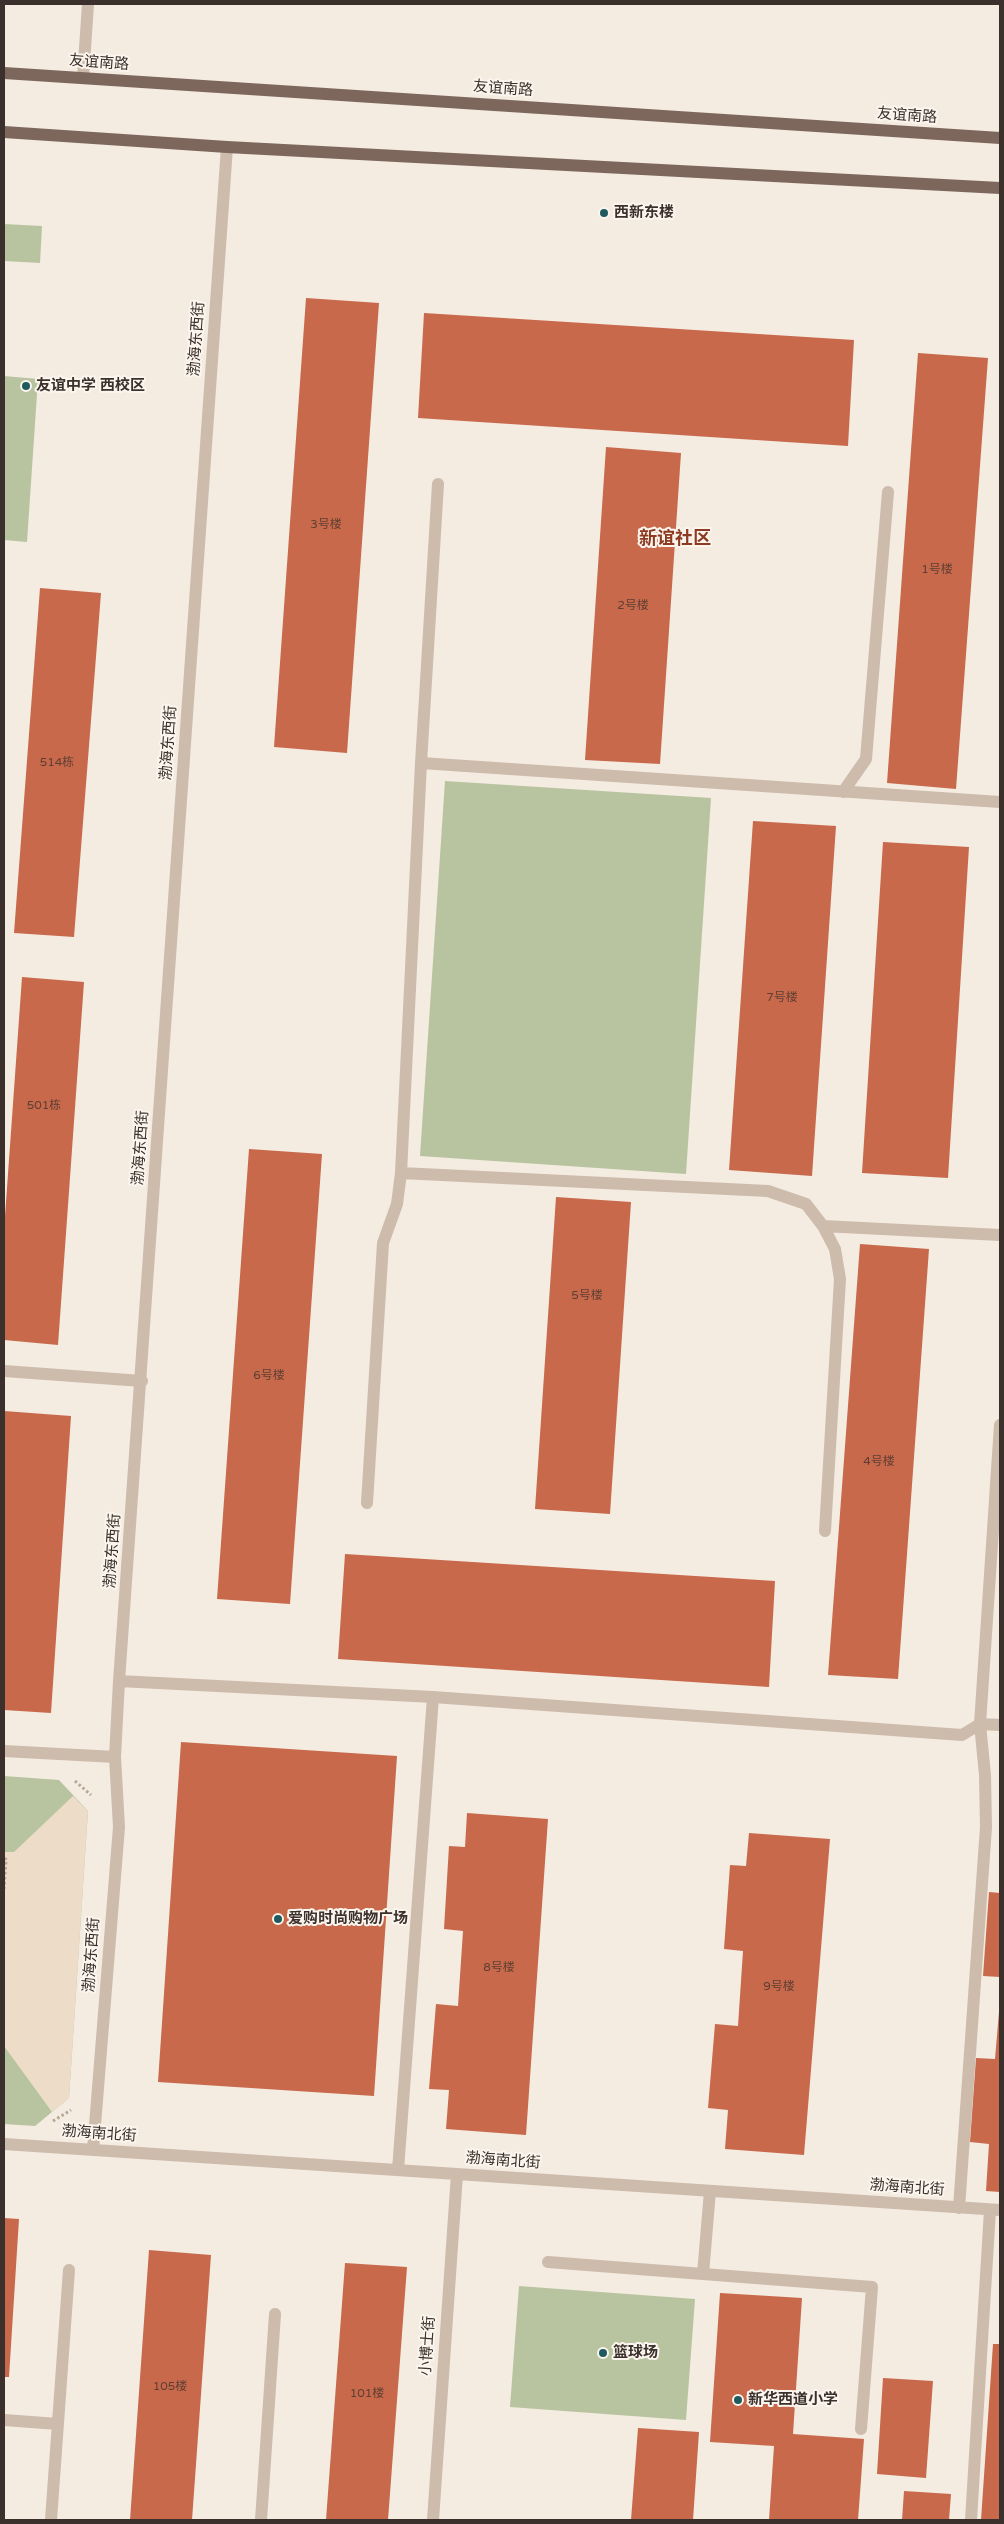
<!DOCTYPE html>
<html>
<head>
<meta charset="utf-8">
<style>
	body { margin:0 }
	#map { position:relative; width:1004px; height:2524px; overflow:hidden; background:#f4ebe1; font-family:"Varela Round",sans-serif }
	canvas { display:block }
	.frame { position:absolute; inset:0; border:5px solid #3b302b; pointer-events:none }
</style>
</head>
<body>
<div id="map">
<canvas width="1004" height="2524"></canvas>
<div class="frame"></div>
</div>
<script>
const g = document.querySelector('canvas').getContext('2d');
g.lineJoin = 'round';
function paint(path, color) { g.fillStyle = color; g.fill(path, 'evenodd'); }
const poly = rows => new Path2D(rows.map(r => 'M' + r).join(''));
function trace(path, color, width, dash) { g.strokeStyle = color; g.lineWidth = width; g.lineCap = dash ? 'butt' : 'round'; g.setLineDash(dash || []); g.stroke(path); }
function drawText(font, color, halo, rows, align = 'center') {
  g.font = font + ' "Varela Round","Noto Sans SC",sans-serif'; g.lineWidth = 4; g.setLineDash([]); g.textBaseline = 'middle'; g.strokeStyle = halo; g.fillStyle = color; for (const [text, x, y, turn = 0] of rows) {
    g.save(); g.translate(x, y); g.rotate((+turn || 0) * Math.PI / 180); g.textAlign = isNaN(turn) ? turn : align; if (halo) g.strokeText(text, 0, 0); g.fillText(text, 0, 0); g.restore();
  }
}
const green = poly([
	[4,224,42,226,40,263,4,261],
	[4,376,38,379,27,542,4,540],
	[445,781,711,798,686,1174,420,1156],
	[4,1776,59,1780,88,1811,69,2098,35,2126,4,2124],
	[519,2286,695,2299,686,2420,510,2407]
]);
const plaza = poly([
	[73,1796,88,1811,69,2098,52,2112,4,2046,4,1852,14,1852]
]);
const building = poly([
	[306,298,379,303,347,753,274,747],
	[424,313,854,340,848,446,418,418],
	[918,353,988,358,956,789,887,783],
	[606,447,681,453,660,764,585,760],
	[40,588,101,593,74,937,14,933],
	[753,821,836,826,812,1176,729,1170],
	[883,842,969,847,948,1178,862,1173],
	[22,977,84,982,58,1345,4,1340,4,1230],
	[249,1149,322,1154,290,1604,217,1599],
	[556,1197,631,1202,610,1514,535,1509],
	[860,1244,929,1249,898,1679,828,1675],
	[4,1411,71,1416,51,1713,4,1710],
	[345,1554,775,1581,769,1687,338,1659],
	[181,1742,397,1756,374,2096,158,2082],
	[467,1813,548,1819,526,2135,446,2129,449,2090,429,2089,436,2004,458,2006,463,1931,444,1929,449,1846,465,1847],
	[749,1833,830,1839,804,2155,725,2149,728,2110,708,2108,715,2024,738,2026,743,1951,724,1949,730,1865,746,1866],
	[989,1892,1000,1893,1000,1977,983,1976],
	[999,2012,1000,2013,1000,2192,986,2191,989,2144,970,2142,976,2058,995,2059],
	[4,2218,19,2219,9,2377,4,2377],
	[149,2250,211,2255,192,2520,130,2520],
	[345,2263,407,2267,388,2520,326,2520],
	[720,2293,802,2298,793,2434,864,2439,858,2520,769,2520,774,2446,710,2442],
	[993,2344,1000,2344,1000,2520,981,2520],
	[883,2378,933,2381,926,2478,877,2474],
	[638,2428,699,2432,693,2520,631,2520],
	[904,2491,951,2494,949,2520,902,2520]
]);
const path = poly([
	[75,1781,91,1795],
	[4,1859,6,1859,4,1889],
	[53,2121,71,2110]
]);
const service = poly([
	[438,484,421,763,401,1173,768,1191,806,1204,823,1226,1000,1235],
	[421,763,1000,802],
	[843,792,866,759,888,492],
	[823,1226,835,1249,840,1279,825,1531],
	[367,1503,383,1243,397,1204,401,1173],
	[398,2170,433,1697],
	[710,2191,703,2274,872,2287,861,2429],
	[548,2262,703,2274]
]);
const minor = poly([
	[83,78,88,4],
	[4,1371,142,1381],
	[119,1681,433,1697,962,1735,980,1724,1000,1725],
	[4,1751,115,1757],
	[4,2144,1000,2210],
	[93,2150,119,1827,115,1757,119,1681,227,147],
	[959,2208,986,1827,985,1775,980,1724,1000,1425],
	[4,2420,58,2424],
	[51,2520,69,2270],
	[261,2520,275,2314],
	[433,2520,457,2174],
	[971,2520,990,2210]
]);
const primary = poly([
	[4,73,1000,138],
	[4,132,227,147,1000,188]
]);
const markers = [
	[604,213,5,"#1f5a5e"],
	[26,386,5,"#1f5a5e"],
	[278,1919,5,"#1f5a5e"],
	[603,2353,5,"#1f5a5e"],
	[738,2400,5,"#1f5a5e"]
];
const numberNames = [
	["3号楼",326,525],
	["1号楼",937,570],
	["2号楼",633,606],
	["514栋",57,763],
	["7号楼",782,998],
	["501栋",44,1106],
	["5号楼",587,1296],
	["6号楼",269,1376],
	["4号楼",879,1462],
	["8号楼",499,1968],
	["9号楼",779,1987],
	["105楼",170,2387],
	["101楼",367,2394]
];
const streetNames = [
	["友谊南路",99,63,4],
	["友谊南路",503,89,4],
	["友谊南路",907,116,4],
	["渤海东西街",197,339,-86],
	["渤海东西街",169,743,-86],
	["渤海东西街",141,1148,-86],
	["渤海东西街",113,1551,-86],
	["渤海东西街",92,1955,-86],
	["渤海南北街",99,2134,4],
	["渤海南北街",503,2161,4],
	["渤海南北街",907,2188,4],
	["小博士街",428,2346,-86]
];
const poiNames = [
	["西新东楼",614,213],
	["友谊中学 西校区",36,386],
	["爱购时尚购物广场",288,1919],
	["篮球场",613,2353],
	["新华西道小学",748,2400]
];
const quarterNames = [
	["新谊社区",675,539]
];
paint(green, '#b8c4a0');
paint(plaza, '#ecdcc8');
paint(building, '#c8694b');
trace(path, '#b9a596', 3, [2.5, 2.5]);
trace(service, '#cdbbac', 12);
trace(minor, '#cdbbac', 12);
trace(primary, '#7d675c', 12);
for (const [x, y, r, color] of markers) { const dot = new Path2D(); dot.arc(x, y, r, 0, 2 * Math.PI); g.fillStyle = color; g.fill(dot); trace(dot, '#fbf5ee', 2); }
drawText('12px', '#5e3e33', null, numberNames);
drawText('15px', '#3b302b', '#fbf5ee', streetNames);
drawText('bold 15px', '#3b302b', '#fbf5ee', poiNames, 'left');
drawText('bold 18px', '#8c3b22', '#fbf5ee', quarterNames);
</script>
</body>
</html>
